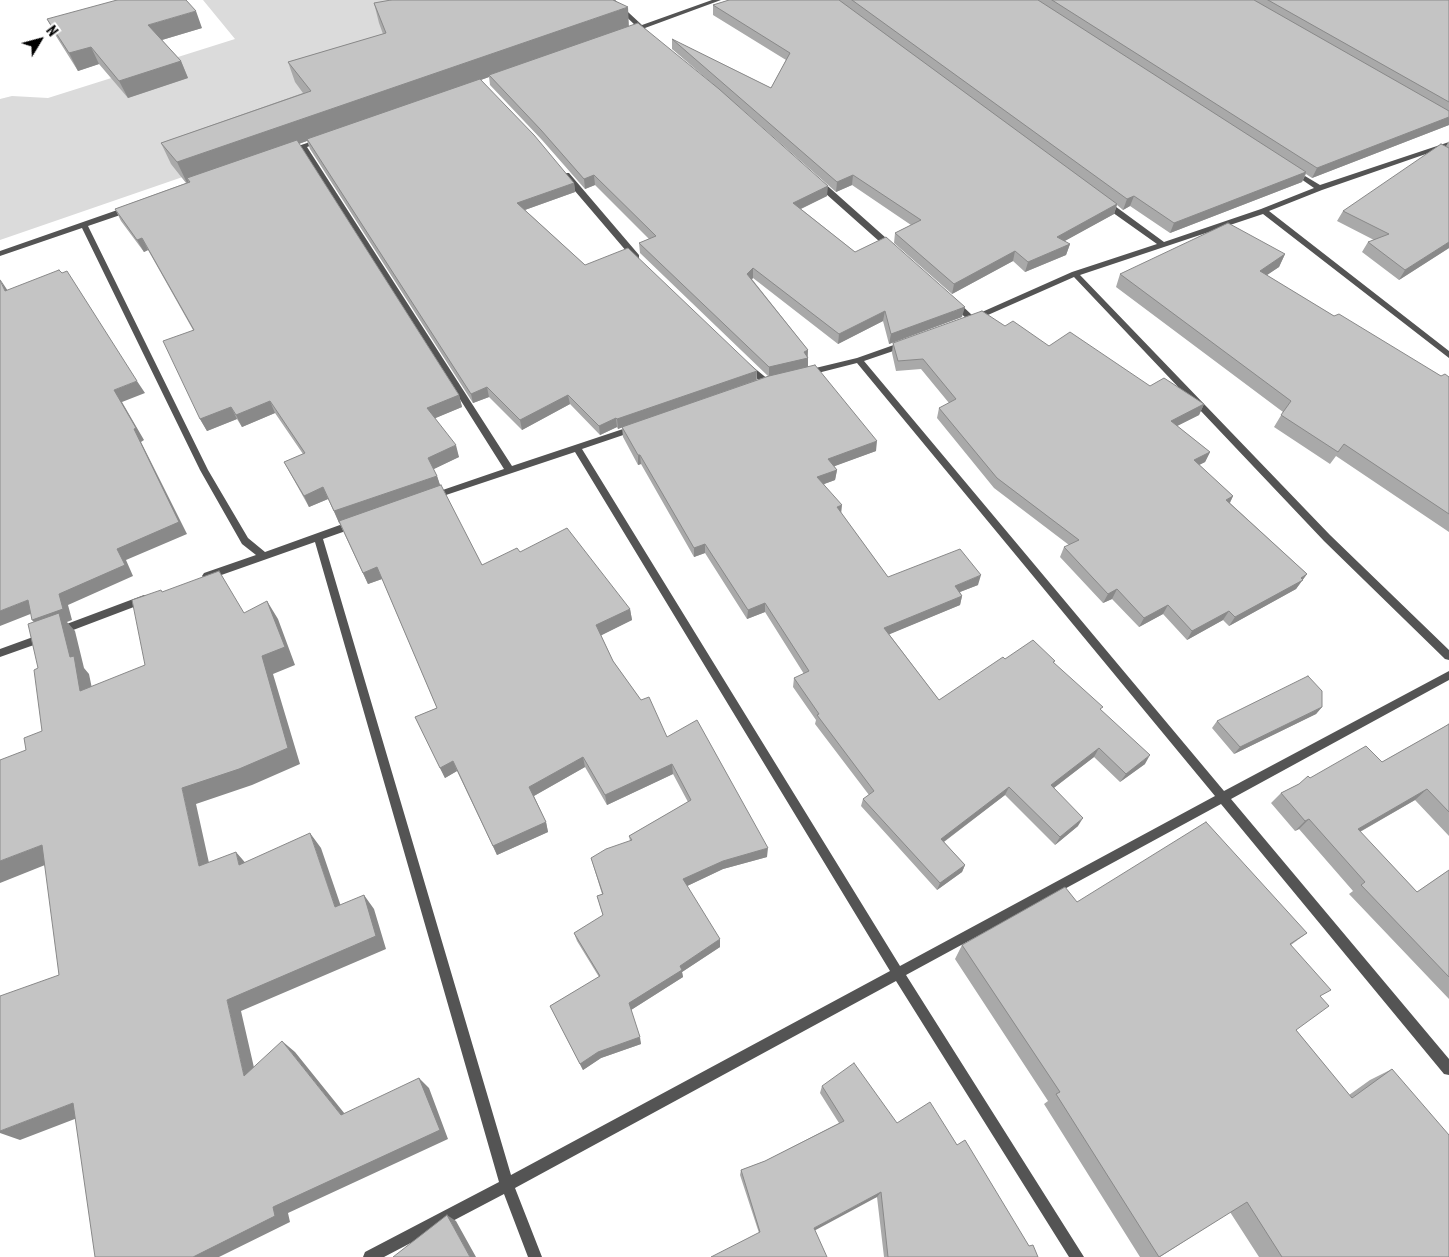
<!DOCTYPE html>
<html>
<head>
<meta charset="utf-8">
<style>
	body { margin:0 }
	#map { position:relative; width:1449px; height:1257px; overflow:hidden; background:#fff; font-family:"Roboto Condensed",sans-serif }
	canvas { display:block }
	.north { position:absolute; left:15px; top:15px; width:50px; height:50px; -webkit-text-stroke:4px #fff; paint-order:stroke; rotate:53deg; font-size:14px; font-weight:700; line-height:20px; text-align:center; color:#000 }
	.north::after { content:''; display:block; margin:auto; width:18px; height:22px; background:#000; clip-path:polygon(50% 0,100% 100%,50% 72%,0 100%) }
</style>
</head>
<body>
<div id="map">
<canvas width="1449" height="1257"></canvas>
<div class="north">N</div>
</div>
<script>
const g = document.querySelector('canvas').getContext('2d');
g.lineJoin = 'round';
function paint(path, color) { g.fillStyle = color; g.fill(path, 'evenodd'); }
const poly = rows => new Path2D(rows.map(r => 'M' + r).join(''));
function trace(path, color, width, dash) { g.strokeStyle = color; g.lineWidth = width; g.lineCap = dash ? 'butt' : 'round'; g.setLineDash(dash || []); g.stroke(path); }
const green = poly([
	[203,0,603,0,629,23,0,240,0,99,12,96,48,98,235,39]
]);
const street = poly([
	[609,0,615,0,642,25,712,0,721,0,645,28,646,31,640,30,630,33,627,31,628,30,637,27,609,0],
	[319,139,322,141,321,142,307,147,512,466,632,426,638,426,639,428,638,430,582,449,900,966,1215,796,857,363,806,376,803,375,803,371,857,358,905,341,908,342,908,346,864,361,1224,791,1449,671,1449,680,1231,799,1449,1059,1449,1075,1444,1074,1221,804,906,975,1084,1257,1069,1257,896,981,515,1188,542,1257,528,1257,504,1194,384,1257,363,1257,365,1252,499,1182,315,542,210,579,204,579,202,576,204,573,256,555,242,544,200,470,82,228,0,256,0,251,126,207,132,207,132,211,88,226,208,470,248,538,265,552,351,521,357,521,359,524,357,527,323,539,511,1175,890,971,575,452,437,498,431,498,429,496,431,494,504,469,302,149,288,154,285,152,301,145,319,139],
	[1449,142,1449,146,1322,190,1269,211,1449,351,1449,358,1263,214,1080,275,1330,535,1449,650,1449,660,1445,659,1324,541,1074,277,972,322,969,321,949,302,950,300,956,300,973,316,1072,272,1157,244,1102,205,1102,201,1108,201,1164,242,1261,209,1314,188,1291,172,1291,170,1295,170,1320,185,1449,142],
	[563,173,569,173,639,255,639,259,633,259,563,177,563,173],
	[816,181,822,181,895,246,895,250,889,250,816,185,816,181],
	[747,362,769,380,769,384,763,384,744,367,743,365,747,362],
	[144,595,147,596,149,599,147,602,60,635,56,634,55,631,56,628,144,595],
	[44,633,48,634,49,637,48,640,0,657,0,649,44,633]
]);
const wall = poly([
	[729,0,1449,0,1449,125,1312,178,1306,174,1302,182,1170,233,1130,206,1123,210,1117,205,1114,214,1064,241,1070,244,1066,255,1025,272,1013,261,952,294,894,243,895,233,911,225,852,185,836,192,737,105,827,196,801,209,855,252,962,317,889,344,883,321,838,344,753,278,752,279,808,350,808,367,876,451,834,466,837,470,835,480,824,484,841,513,888,577,978,585,960,592,962,596,960,605,889,634,939,700,1005,659,1054,663,1101,710,1145,764,1120,782,1094,757,1054,788,1078,826,1055,845,1005,795,944,842,965,865,962,872,937,890,861,806,863,799,869,795,815,724,816,720,793,687,794,678,804,674,765,612,747,619,705,553,694,557,641,464,638,465,623,437,622,427,618,429,617,427,600,435,570,404,522,430,489,397,473,403,310,149,307,141,299,144,459,395,462,407,435,418,459,457,433,469,437,476,440,485,482,565,520,552,630,609,632,620,601,635,613,661,667,737,767,857,723,869,687,886,720,947,682,972,683,977,631,1010,641,1044,601,1058,583,1070,550,1006,599,977,577,941,574,933,603,916,597,896,602,894,591,858,630,841,629,836,688,802,673,774,607,805,585,767,534,796,546,822,548,832,497,855,457,771,445,778,415,717,437,708,382,579,368,584,328,499,309,507,290,473,284,462,303,454,275,413,242,427,237,419,207,431,200,419,193,330,148,250,144,252,121,221,115,209,186,183,171,164,161,143,303,93,295,82,288,62,383,34,379,23,374,3,629,26,714,85,672,49,672,39,771,88,786,60,713,15,713,5],
	[489,77,490,85,542,140,585,189,595,185,649,239,639,243,640,253,768,376,757,380,757,371,585,265,525,210,575,192,574,183,481,80],
	[47,19,202,28,162,40,181,61,188,78,128,98,99,64,78,71,56,36],
	[1449,141,1449,248,1399,280,1362,252,1368,242,1374,240,1337,221,1343,211,1446,146],
	[1285,254,1279,267,1266,275,1334,316,1441,376,1449,377,1449,532,1336,456,1330,464,1274,427,1283,412,1116,287,1120,274],
	[1005,326,1049,346,1150,386,1204,404,1199,415,1177,426,1210,452,1205,462,1199,465,1233,496,1230,503,1307,574,1296,589,1229,626,1223,620,1187,640,1163,614,1139,627,1112,599,1103,603,1060,557,1064,547,1069,545,994,488,937,418,939,408,949,403,921,369,896,371,892,353,893,343],
	[1322,707,1316,714,1234,754,1212,728,1217,721],
	[1449,724,1449,836,1415,800,1360,832,1417,892,1449,870,1449,999,1349,894,1353,891,1299,829,1295,831,1271,803,1281,793,1310,778,1382,762,1444,727],
	[1077,902,1307,933,1291,945,1321,996,1296,1030,1349,1095,1370,1080,1392,1069,1449,1257,1259,1257,1230,1212,1160,1257,1140,1257,1044,1104,1048,1101,955,959,962,945],
	[822,1086,897,1123,957,1145,1029,1246,1038,1257,884,1257,877,1197,759,1233,740,1175,741,1170,765,1161,839,1123,820,1093]
]);
const shadedWall = poly([
	[628,7,629,28,489,75,489,77,190,182,187,178,189,183,187,183,177,162],
	[196,11,202,28,155,42,148,25],
	[91,47,99,64,78,71,69,53],
	[181,61,188,78,128,98,119,81],
	[1449,117,1449,125,1312,178,1317,168],
	[1306,172,1302,182,1170,233,1174,223],
	[594,175,595,185,585,189,584,179],
	[853,175,852,185,836,192,837,182],
	[574,183,575,192,519,212,517,203],
	[828,186,827,196,792,213,793,203],
	[1134,196,1130,206,1123,210,1127,199],
	[1117,204,1114,214,1054,247,1057,237],
	[142,238,148,250,144,252,137,240],
	[1449,242,1449,248,1399,280,1405,270],
	[1070,244,1066,255,1025,272,1028,262],
	[1015,251,1013,261,952,294,954,284],
	[1285,254,1279,267,1254,284,1260,271],
	[753,268,753,278,747,284,747,274],
	[0,279,8,291,5,291],
	[965,307,962,317,889,344,891,334],
	[885,311,883,321,838,344,839,334],
	[808,350,807,358,808,358,808,368,769,377,769,367],
	[757,371,756,380,618,429,617,419],
	[137,381,145,393,122,402,144,440,141,442,187,534,126,560,133,576,68,605,72,620,67,622,75,631,84,668,89,674,96,708,80,691,42,631,32,620,59,594,117,549,114,390],
	[487,387,489,397,473,403,471,394],
	[459,395,462,407,431,420,427,408],
	[568,395,570,404,522,430,520,420],
	[270,401,275,413,242,427,236,415],
	[1204,404,1199,415,1167,431,1171,421],
	[231,407,237,419,207,431,200,419],
	[616,418,617,427,600,435,599,426],
	[877,441,876,451,827,469,828,459],
	[456,445,459,457,432,470,428,458],
	[1210,452,1205,462,1189,470,1194,460],
	[638,455,640,455,641,464,638,465],
	[837,470,835,480,816,487,817,477],
	[437,476,441,488,339,523,334,511],
	[323,487,328,499,309,507,304,496],
	[1233,496,1228,506,1226,500],
	[842,505,841,515,837,507],
	[705,544,705,553,694,557,694,548],
	[377,567,382,579,368,584,363,573],
	[1307,574,1296,589,1229,626,1235,617],
	[981,575,978,585,952,595,955,586],
	[1117,589,1112,599,1103,603,1108,594],
	[962,596,960,605,883,637,884,628],
	[28,600,38,611,0,626,0,611],
	[267,601,278,619,295,665,273,674,300,764,252,785,196,804,213,881,199,866,182,788,262,656],
	[765,603,765,612,747,619,748,610],
	[1168,605,1163,614,1139,627,1144,618],
	[630,609,632,620,598,637,596,625],
	[1229,611,1223,620,1187,640,1192,631],
	[1322,707,1316,714,1234,754,1240,747],
	[1099,748,1094,757,1047,793,1051,785],
	[1150,755,1145,764,1120,782,1126,774],
	[583,757,585,767,532,797,529,787],
	[453,761,457,771,445,778,440,768],
	[672,764,673,774,607,805,605,795],
	[1009,787,1005,795,938,846,941,839],
	[1427,789,1415,800,1347,839,1358,829],
	[1083,818,1078,826,1055,845,1060,837],
	[1309,819,1299,829,1295,831,1305,821],
	[546,822,548,832,497,855,493,846],
	[310,833,321,848,346,921,335,907],
	[42,845,60,859,0,883,0,861],
	[768,848,767,857,723,869,683,888,683,879,723,861],
	[236,852,249,867,239,865],
	[965,865,962,872,937,890,940,883],
	[364,895,374,909,386,949,241,1011,258,1085,244,1076,227,1000],
	[720,939,720,947,682,972,683,977,631,1010,629,1003,680,966],
	[640,1037,641,1044,601,1058,583,1070,580,1064,598,1052],
	[282,1041,295,1052,353,1124,341,1115],
	[419,1078,429,1088,448,1139,288,1213,290,1222,219,1257,193,1257,273,1207],
	[73,1103,93,1112,20,1140,0,1133,0,1131],
	[881,1192,877,1197,812,1232,814,1228],
	[447,1215,456,1221,476,1257,470,1257]
]);
const building = poly([
	[117,0,186,0,196,11,148,25,181,61,119,81,91,47,69,53,47,19,117,0],
	[391,0,613,0,628,7,177,162,161,143,311,91,288,62,386,33,374,3,391,0],
	[729,0,839,0,1117,204,1057,237,1070,244,1028,262,1015,251,954,284,895,233,921,220,853,175,837,182,672,39,771,88,790,53,713,5,729,0],
	[852,0,1038,0,1306,172,1174,223,1134,196,1127,199,852,0],
	[1052,0,1254,0,1449,111,1449,117,1317,168,1052,0],
	[1268,0,1449,0,1449,102,1268,0],
	[638,23,719,89,828,186,793,203,855,252,886,237,965,307,891,334,885,311,839,334,753,268,747,274,808,350,804,352,808,358,769,367,639,243,656,236,594,175,584,179,541,130,489,75,638,23],
	[480,79,534,135,574,183,517,203,585,265,628,248,757,371,617,419,616,418,599,426,568,395,520,420,487,387,471,394,307,139,480,79],
	[297,140,459,395,427,408,456,445,428,458,437,476,334,511,323,487,304,496,284,462,305,453,270,401,236,415,231,407,200,419,163,341,194,330,142,238,137,240,115,209,190,182,187,178,297,140],
	[1441,144,1449,148,1449,242,1405,270,1368,242,1389,234,1343,211,1441,144],
	[1228,223,1285,254,1260,271,1334,316,1339,314,1441,376,1445,374,1449,377,1449,514,1344,444,1338,452,1281,415,1291,401,1120,274,1228,223],
	[59,270,62,273,67,271,137,381,114,390,136,428,134,429,179,522,117,549,125,565,59,594,63,609,32,620,28,600,0,611,0,280,5,291,59,270],
	[982,311,1005,326,1013,321,1049,346,1070,332,1150,386,1164,378,1204,404,1171,421,1210,452,1194,460,1233,496,1226,500,1307,574,1301,578,1303,580,1235,617,1229,611,1192,631,1168,605,1144,618,1117,589,1108,594,1064,547,1079,540,997,478,939,408,956,399,923,359,898,361,893,343,982,311],
	[815,365,877,441,828,459,837,470,817,477,842,505,837,507,888,577,960,549,981,575,955,586,962,596,884,628,939,700,1003,657,1005,659,1033,640,1055,661,1053,662,1103,707,1100,709,1150,755,1126,774,1099,748,1051,785,1083,818,1060,837,1009,787,941,839,965,865,940,883,863,799,874,791,817,715,819,714,794,678,809,671,765,603,748,610,705,544,694,548,640,455,638,455,622,427,769,376,815,365],
	[441,485,482,565,517,548,520,552,567,528,630,609,596,625,613,661,641,700,649,697,667,737,697,720,768,848,723,861,683,879,720,939,680,966,682,970,629,1003,640,1037,598,1052,580,1064,550,1006,600,976,574,933,603,915,597,896,603,894,591,858,606,849,632,840,629,836,691,800,672,764,605,795,583,757,529,787,546,822,493,846,453,761,440,768,415,717,437,708,377,567,363,573,339,521,441,485],
	[219,571,244,613,267,601,285,647,262,656,288,748,239,769,182,788,199,866,236,852,239,865,310,833,335,907,364,895,376,936,227,1000,244,1076,282,1041,341,1115,419,1078,440,1130,273,1207,275,1216,193,1257,95,1257,73,1103,0,1131,0,996,59,975,42,845,0,861,0,760,26,750,24,738,42,731,34,670,38,668,28,624,59,613,70,657,74,656,80,691,145,665,132,600,161,590,162,592,219,571],
	[1308,676,1322,691,1322,707,1240,747,1217,721,1308,676],
	[1449,724,1449,812,1427,789,1358,829,1417,892,1449,870,1449,977,1361,885,1365,882,1309,819,1305,821,1281,793,1299,784,1308,776,1310,778,1366,746,1382,762,1444,727,1449,724],
	[1206,822,1307,933,1290,944,1331,990,1320,996,1329,1006,1296,1030,1352,1098,1392,1069,1449,1135,1449,1257,1282,1257,1247,1202,1159,1257,1056,1094,1060,1092,962,945,1065,887,1077,902,1206,822],
	[854,1063,897,1123,930,1102,957,1145,965,1140,1029,1246,1033,1245,1038,1257,888,1257,881,1192,814,1228,827,1257,711,1257,760,1232,741,1170,765,1161,844,1121,822,1086,854,1063],
	[447,1215,470,1257,393,1257,447,1215]
]);
paint(green, '#dbdbdb');
paint(street, '#545454');
paint(wall, '#a9a9a9');
paint(shadedWall, '#898989');
paint(building, '#c4c4c4');
trace(building, '#898989', 1);
</script>
</body>
</html>
